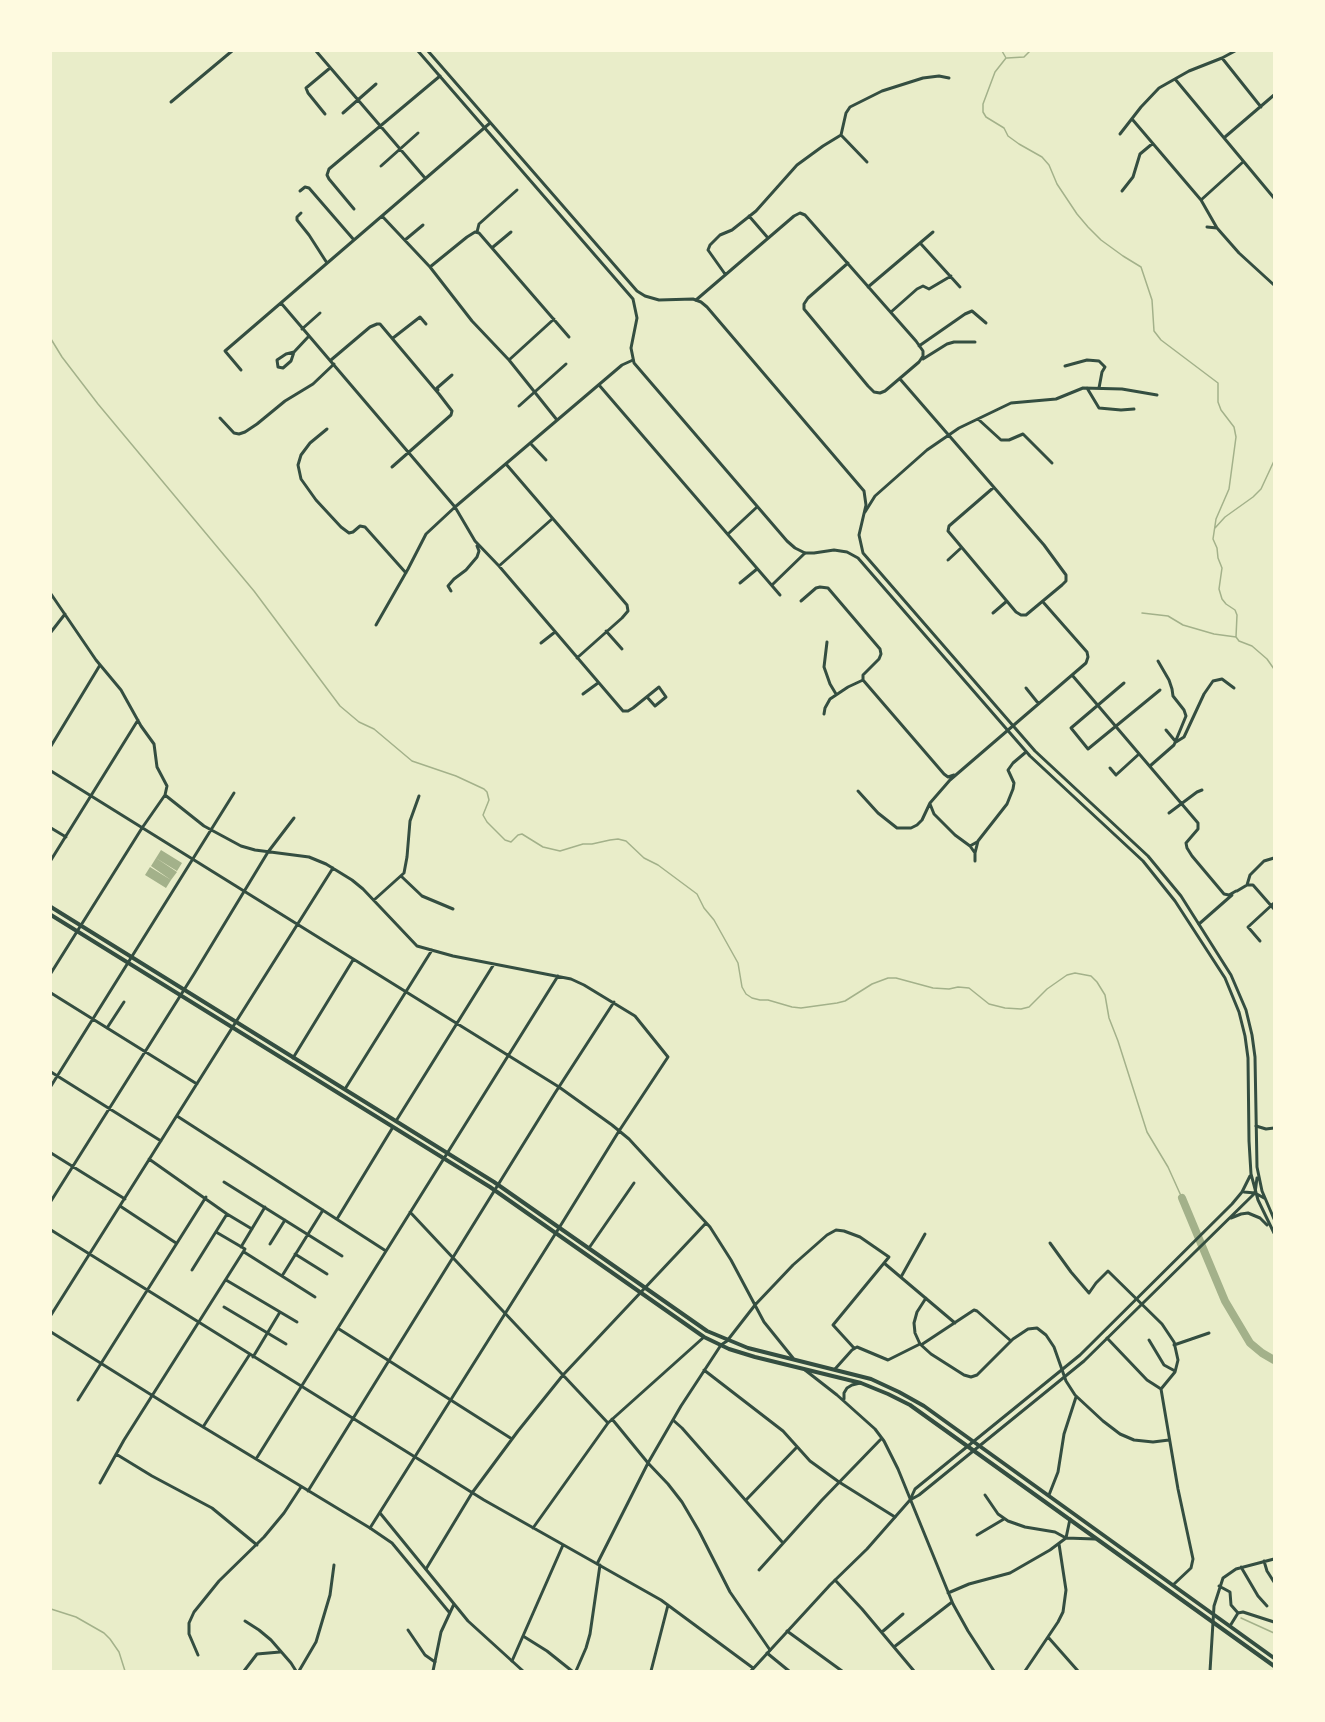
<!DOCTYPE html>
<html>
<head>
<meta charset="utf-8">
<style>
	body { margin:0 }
	#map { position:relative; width:1325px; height:1722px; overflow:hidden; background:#e9edc9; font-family:"Work Sans",sans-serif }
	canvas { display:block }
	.frame { position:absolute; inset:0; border:52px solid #fefae0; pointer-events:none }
</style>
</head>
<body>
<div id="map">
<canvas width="1325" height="1722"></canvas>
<div class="frame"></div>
</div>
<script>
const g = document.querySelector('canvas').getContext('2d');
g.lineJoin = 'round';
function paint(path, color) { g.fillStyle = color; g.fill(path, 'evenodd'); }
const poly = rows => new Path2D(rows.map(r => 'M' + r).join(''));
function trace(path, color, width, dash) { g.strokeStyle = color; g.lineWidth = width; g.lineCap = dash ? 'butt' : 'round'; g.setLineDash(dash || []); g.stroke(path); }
const water = poly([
	[161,850,182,863,177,871,156,858],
	[156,858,177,872,171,880,151,866],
	[150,867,171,880,166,888,145,875]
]);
const stream = poly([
	[1002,51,1006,58,995,72,983,104,983,112,986,117,1004,128,1008,136,1019,144,1042,157,1049,165,1057,184,1077,214,1088,227,1101,240,1123,256,1141,267,1152,300,1154,331,1161,340,1218,383,1218,402,1221,410,1234,427,1236,437,1229,489,1216,519,1213,539,1217,548,1218,558,1222,568,1219,589,1222,599,1226,604,1235,610,1237,615,1236,637,1239,641,1252,646,1267,659,1274,669],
	[1007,58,1024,57,1030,51],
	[51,339,62,357,98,404,254,591,340,706,359,722,374,729,412,761,456,776,484,789,487,792,489,800,483,815,487,822,505,840,511,842,518,835,522,834,543,847,560,851,583,844,592,844,610,840,618,839,626,841,644,858,658,865,697,894,704,908,714,920,738,963,742,987,746,994,752,998,760,1000,768,1000,792,1007,801,1008,837,1003,845,1001,872,984,888,978,896,978,933,988,949,989,958,987,969,988,989,1004,1005,1008,1021,1009,1029,1007,1047,989,1067,975,1075,973,1091,976,1097,982,1105,995,1109,1018,1118,1041,1147,1132,1168,1167,1182,1198],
	[1215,528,1225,517,1253,497,1261,489,1274,461],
	[1142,613,1168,616,1183,625,1214,634,1236,637],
	[51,1609,76,1617,104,1633,110,1639,119,1652,125,1671],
	[1241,1618,1274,1633]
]);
const river = poly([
	[1182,1198,1225,1301,1250,1343,1262,1353,1274,1360]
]);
const minor = poly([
	[316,51,425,178],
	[1222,58,1261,107],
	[1175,79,1274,198],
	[171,102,232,51],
	[343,113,376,84],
	[325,114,308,93,306,88,330,68],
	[1132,119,1201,200,1217,228,1239,253,1274,285],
	[1120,134,1141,107,1159,88,1189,71,1222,58,1235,51],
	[841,135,867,162],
	[1225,137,1274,95],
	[381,166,418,133],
	[300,191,305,187,309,188,354,240],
	[1122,191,1133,177,1140,154,1152,144],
	[1201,200,1243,162],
	[354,209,329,179,327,175,329,169,440,76],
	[301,213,297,217,297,220,309,235,327,263],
	[382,216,430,267,472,321,509,360,557,420],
	[749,216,768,238],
	[1207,227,1217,228],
	[477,232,479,224,517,190],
	[405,240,423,225],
	[921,244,960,287],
	[493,247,511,232],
	[430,267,467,237,475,232,479,233,569,337],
	[725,274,708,250,710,245,720,235,732,230,756,211,797,165,823,146,841,135,846,113,850,107,882,91,923,78,939,76,949,78],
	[868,287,933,232],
	[696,300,794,216,800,213,805,215,916,341,923,351,923,356,919,362,885,391,880,393,874,392,868,386,804,309,804,304,808,298,848,263],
	[281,303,455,507,622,365,633,360],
	[891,312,917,289,923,286,929,289,951,276],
	[302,329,320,313],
	[393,338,420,317,426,324],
	[919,346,965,314,972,311,986,323],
	[294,352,286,354,277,360,278,367,283,368,291,361,294,352,309,336],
	[923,359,947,344,954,342,975,342],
	[331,360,370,327,377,324,380,324,439,394,452,411,451,415,392,467],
	[509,360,554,319],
	[1065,366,1087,360,1099,361,1105,367,1102,372,1099,388],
	[241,370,225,351,490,123],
	[900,379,1044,545,1066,575,1066,581,1062,585,1026,615,1021,615,1016,612,948,531,949,526,993,488],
	[599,385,780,595],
	[1087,388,1099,408,1121,410,1134,409],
	[438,390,437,388,452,375],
	[519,406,566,364],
	[220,418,234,433,239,434,245,432,257,424,285,401,313,384,334,364],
	[978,419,1001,440,1009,440,1023,434,1052,463],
	[327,429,310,443,301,455,298,465,301,479,316,500,341,527,349,533,353,532,360,526,365,527,406,573],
	[531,444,546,460],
	[506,464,627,605,628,611,622,618,577,658],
	[865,512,875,496,927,450,959,428,1011,403,1056,399,1083,388,1122,389,1157,395],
	[552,519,499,566,623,711,628,711,633,708,659,687,666,697,655,706,647,697],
	[728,534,757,507],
	[948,560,961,548],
	[740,583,757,569],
	[772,585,805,553],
	[451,591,448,586,454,579,466,570,477,557,479,551,477,546],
	[51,594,96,660,121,690,141,726,154,744,157,767,167,786,165,795,142,828,51,973],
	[801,601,816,588,820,587,828,588,880,649,881,654,879,659,863,675,863,680,944,774,948,777,954,775],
	[993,613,1007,601],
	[376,625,408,569,426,534,455,507,475,541,499,566],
	[606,631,622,649],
	[51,632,65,614],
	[827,642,824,667,830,684,836,694],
	[541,643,555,632],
	[1072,675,1198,823,1198,829,1186,843,1187,848,1192,856,1224,894,1229,895,1236,891],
	[1124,683,1071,728,1088,749,1160,690],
	[1026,688,1038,703],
	[583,694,598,683],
	[824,714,825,708,830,699,848,687,863,680],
	[1166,730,1176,742,1184,737,1204,694,1213,681,1222,679,1234,688],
	[51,746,100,665],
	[1150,766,1174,745,1186,716,1184,710,1173,696,1172,689,1169,680,1158,661],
	[1110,768,1116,775,1139,754],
	[51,771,559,1087,612,1125,629,1139,710,1227,731,1260,764,1322,793,1358],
	[858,791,878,813,897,828,911,828,917,825,922,820,930,803,950,780,1086,663,1088,657,1087,652,1043,602],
	[165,795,204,826,241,846,255,850,309,857,326,864,352,880,363,889,417,946,453,956,571,979,584,985,635,1016,668,1057,619,1131,559,1228],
	[930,804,934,814,955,835,970,846],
	[1169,813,1197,792,1202,790],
	[51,828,66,837],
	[975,853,978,841,1007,804,1013,789,1014,783,1008,770,1013,763,1026,752],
	[51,860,138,720],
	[975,861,975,853,970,846,977,842],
	[401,876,422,896,453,909],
	[1247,885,1250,875,1264,861,1274,858],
	[1237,891,1247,885,1253,885,1274,909],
	[374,900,404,873,407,857,410,821,419,796],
	[1199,924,1232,895],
	[1260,941,1248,927,1274,903],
	[51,993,197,1084],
	[107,1028,124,1002],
	[293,1058,353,960],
	[51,1072,161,1141],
	[51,1086,234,793],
	[345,1089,432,950],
	[177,1116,386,1251],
	[396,1121,494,964],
	[1256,1126,1266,1129,1274,1128],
	[51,1153,125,1199],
	[149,1159,227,1214,252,1229],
	[224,1182,342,1256],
	[51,1201,194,974,268,852,294,818],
	[120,1206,176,1243],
	[410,1212,608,1423],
	[337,1219,393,1127],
	[51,1230,484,1500,661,1600,753,1668],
	[1050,1243,1071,1272,1089,1293,1096,1283,1108,1271,1162,1324,1174,1342,1178,1360,1175,1372,1161,1389],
	[270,1244,285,1220],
	[241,1247,265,1207],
	[589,1248,634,1183],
	[244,1252,315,1297],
	[295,1254,327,1274],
	[884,1263,955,1323],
	[192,1270,227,1214],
	[282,1276,323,1210],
	[901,1277,925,1234],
	[226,1280,297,1322],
	[926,1298,917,1312,914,1323,915,1333,920,1344,931,1354,964,1375,971,1377,977,1375,1013,1339,1028,1329,1037,1328,1046,1335,1054,1347,1066,1381,1075,1395,1103,1421,1120,1434,1134,1440,1153,1442,1169,1440],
	[224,1307,286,1344],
	[51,1315,333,868],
	[339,1329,512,1439],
	[51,1332,185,1416,370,1528],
	[1107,1338,1147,1380,1161,1389,1178,1489,1193,1559,1191,1568,1173,1585],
	[1149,1340,1164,1365,1175,1371],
	[921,1345,974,1310,977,1311,1011,1341],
	[1174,1345,1209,1333],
	[253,1357,280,1312],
	[835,1369,852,1350,857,1347,888,1360,920,1344],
	[704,1370,783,1431,810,1461,839,1482,895,1517],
	[805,1370,837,1395,875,1429,884,1441,898,1469,953,1604,968,1631,994,1671],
	[844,1399,844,1393,847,1388,852,1385,860,1383],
	[78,1400,206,1197],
	[612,1419,648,1463,668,1484,682,1502,699,1531,730,1592,770,1650],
	[673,1420,682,1428,783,1543],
	[203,1427,250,1354],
	[116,1454,152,1476,212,1508,257,1545],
	[256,1459,558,976],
	[100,1483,124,1440,245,1249,216,1232],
	[308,1491,555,1093,614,1002],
	[985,1495,998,1514,1008,1521,1025,1527,1055,1532,1066,1538,1095,1539],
	[1049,1495,1058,1472,1064,1434,1076,1397],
	[746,1500,797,1447],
	[533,1528,608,1423,704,1337],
	[977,1535,1004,1519],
	[1264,1561,1267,1571,1274,1582],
	[597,1564,648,1463,681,1406,721,1345,727,1341,755,1305,793,1265,827,1235,836,1230,844,1231,860,1237,889,1257,833,1325,854,1348],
	[1241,1567,1258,1596,1267,1606],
	[426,1569,472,1493,518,1431,563,1375,706,1223],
	[759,1570,822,1500,882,1438],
	[835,1580,862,1609,914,1671],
	[1219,1586,1230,1592,1231,1605,1238,1613,1230,1626],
	[948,1593,969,1584,1010,1573,1050,1550,1066,1538,1070,1519],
	[1238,1613,1243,1612,1274,1622],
	[245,1621,259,1630,271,1640,291,1663,296,1671],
	[408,1630,425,1655,435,1662],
	[787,1631,842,1671],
	[882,1632,903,1614],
	[523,1636,547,1651,572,1671],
	[1048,1637,1078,1671],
	[894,1647,952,1602],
	[767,1653,789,1671],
	[198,1655,189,1634,189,1623,194,1612,219,1581,264,1537,284,1513,301,1487],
	[512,1661,563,1545],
	[244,1671,257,1654,280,1652],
	[299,1671,316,1642,330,1595,334,1565],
	[576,1671,586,1648,590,1634,600,1565],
	[651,1671,668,1605],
	[1025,1671,1058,1622,1063,1612,1066,1590,1059,1544],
	[1210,1671,1214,1606,1223,1578,1236,1569,1274,1559]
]);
const tertiary = poly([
	[418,51,633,299,637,318,631,348,634,363,787,541,795,548,805,553,814,553,834,550,847,552,858,558,1030,756,1143,861,1175,901,1225,978,1239,1012,1245,1036,1248,1058,1249,1141,1251,1174,1258,1200,1274,1233],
	[428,51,637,291,645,296,659,300,693,299,701,302,707,307,864,491,866,505,859,535,863,553,1035,751,1148,856,1181,896,1231,975,1246,1010,1252,1035,1255,1057,1257,1167,1262,1191,1274,1219],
	[1244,1192,1255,1193,1264,1198],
	[1231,1218,1241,1214,1248,1213,1260,1218,1267,1225],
	[910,1500,915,1489,1080,1355,1232,1204,1242,1192,1250,1176],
	[380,1513,468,1621,523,1671],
	[449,1612,392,1543,370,1528,559,1228],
	[433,1671,441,1632,454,1604],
	[751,1671,830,1585,867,1549,910,1500,919,1495,1084,1361,1255,1193,1257,1178]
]);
const secondary = poly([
	[51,907,494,1182,707,1331,748,1348,871,1379,899,1392,924,1406,1274,1658],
	[51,915,490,1187,704,1337,729,1349,755,1357,861,1383,888,1394,910,1405,1274,1666]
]);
paint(water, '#a3b18a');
trace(stream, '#a3b18a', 1.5);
trace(river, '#a3b18a', 8);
trace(minor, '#344e41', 3);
trace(tertiary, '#344e41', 3);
trace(secondary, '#344e41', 4);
</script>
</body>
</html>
